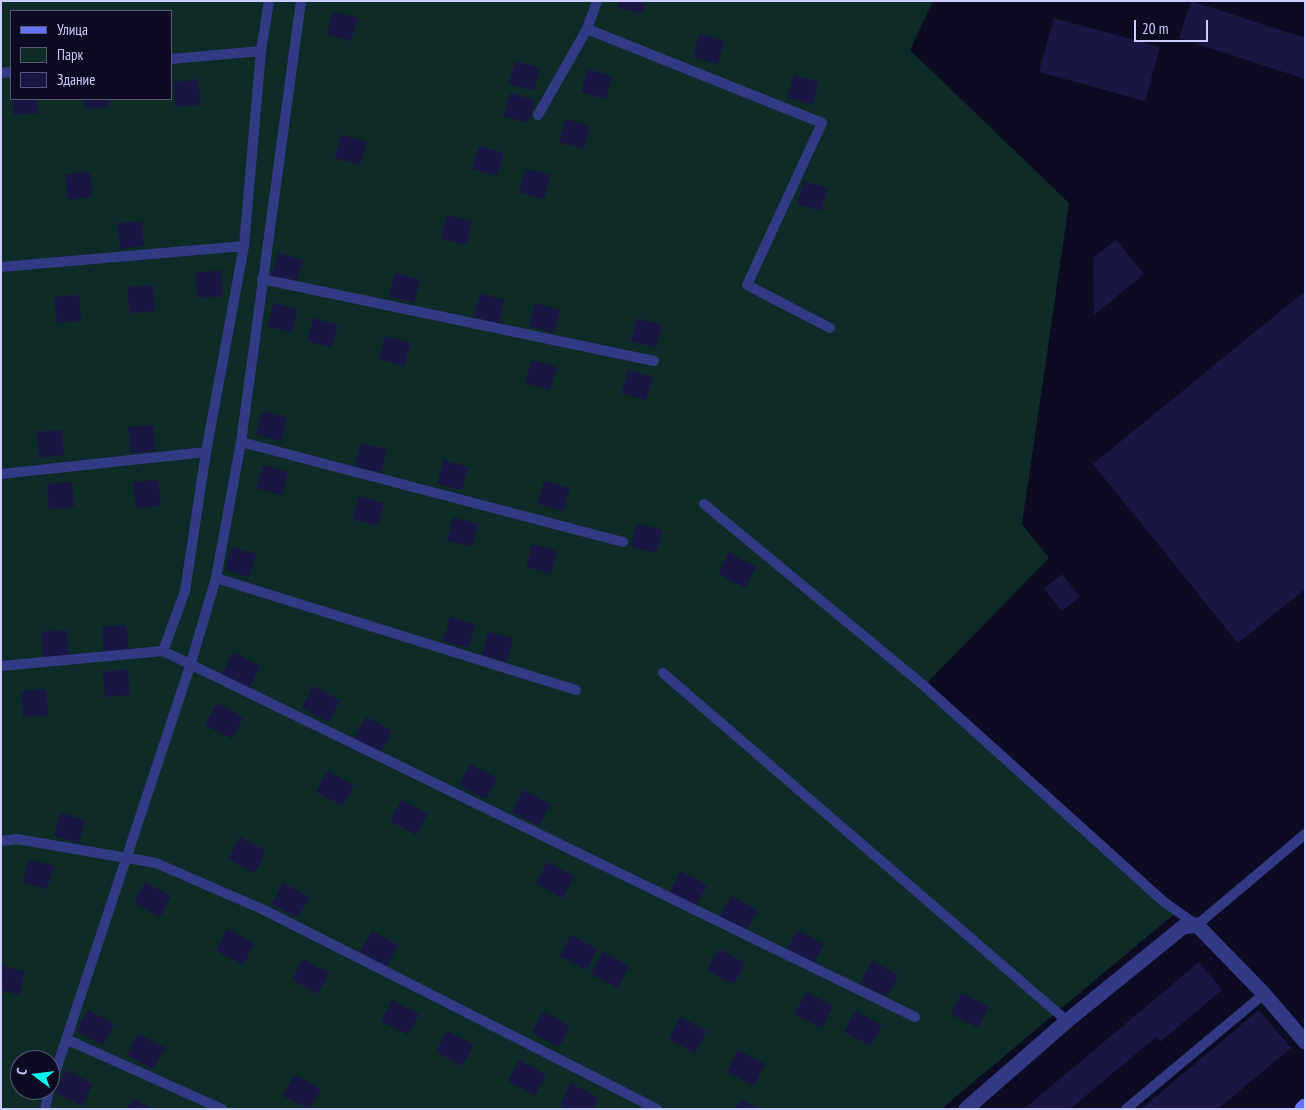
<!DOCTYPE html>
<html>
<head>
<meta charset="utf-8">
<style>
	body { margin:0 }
	#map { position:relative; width:1306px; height:1110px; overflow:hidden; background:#0c0b21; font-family:"PT Sans Narrow",sans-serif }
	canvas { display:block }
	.frame { position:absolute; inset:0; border:2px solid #cbccff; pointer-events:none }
	.legend { position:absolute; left:10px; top:10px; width:162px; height:90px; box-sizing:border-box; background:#0c0b21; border:1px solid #58587a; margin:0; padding:6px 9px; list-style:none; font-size:15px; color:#cbccff }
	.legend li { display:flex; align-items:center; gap:10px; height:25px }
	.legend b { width:25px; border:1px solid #58587a }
	.north { position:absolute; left:10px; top:1050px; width:50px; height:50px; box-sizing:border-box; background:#0c0b21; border:1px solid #58587a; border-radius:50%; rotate:285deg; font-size:14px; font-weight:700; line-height:20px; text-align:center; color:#cbccff }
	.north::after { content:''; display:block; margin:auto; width:18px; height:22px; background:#00f6ee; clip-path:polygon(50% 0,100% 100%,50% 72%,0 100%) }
	.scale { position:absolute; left:1134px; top:20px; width:74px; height:22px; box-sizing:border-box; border:2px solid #cbccff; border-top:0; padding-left:6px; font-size:15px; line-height:18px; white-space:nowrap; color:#cbccff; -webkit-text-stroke:4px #0c0b21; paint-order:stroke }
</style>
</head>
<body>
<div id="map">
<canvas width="1306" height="1110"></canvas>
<div class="frame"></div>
<ul class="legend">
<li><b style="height:6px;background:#6273ff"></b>Улица</li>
<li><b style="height:14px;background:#0e2c27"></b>Парк</li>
<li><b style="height:14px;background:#191644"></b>Здание</li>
</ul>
<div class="north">С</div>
<div class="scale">20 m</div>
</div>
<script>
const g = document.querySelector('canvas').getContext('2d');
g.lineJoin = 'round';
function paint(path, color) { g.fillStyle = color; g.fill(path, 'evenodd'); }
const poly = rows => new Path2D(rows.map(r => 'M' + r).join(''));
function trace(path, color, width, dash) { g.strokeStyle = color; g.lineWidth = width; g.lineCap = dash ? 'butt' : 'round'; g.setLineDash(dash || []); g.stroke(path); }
const green = poly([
	[1,1,933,1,910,50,1069,203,1022,524,1049,558,926,684,1179,910,941,1109,1,1109],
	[11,11,171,11,171,99,11,99],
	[20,1060,50,1060,50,1090,20,1090]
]);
const building = poly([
	[619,1,646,1,642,14,617,8],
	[1191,1,1305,38,1305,79,1179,38],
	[333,11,358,18,351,41,327,34],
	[1054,18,1160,47,1145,101,1039,72],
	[699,34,724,41,718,64,693,57],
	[515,61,540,68,534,91,508,84],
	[587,69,612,76,606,99,581,92],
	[794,75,819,82,812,105,787,98],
	[198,79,201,105,175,107,173,82],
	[510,93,535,100,528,123,504,116],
	[12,99,37,99,38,113,14,115],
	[84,99,109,99,110,107,85,109],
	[566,119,590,126,584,149,559,142],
	[341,135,367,142,360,165,335,158],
	[479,146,504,153,497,176,472,169],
	[526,169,550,175,544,199,519,192],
	[90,172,92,197,68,200,65,174],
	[803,181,828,188,821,211,797,204],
	[447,215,472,222,466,245,441,239],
	[142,221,144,246,120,249,117,223],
	[1116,240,1144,274,1094,315,1093,258],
	[278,253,303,260,296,283,271,276],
	[221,270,223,296,198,298,195,273],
	[395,273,420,280,414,303,389,296],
	[153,285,155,311,129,313,128,287],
	[1305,291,1305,589,1238,643,1093,464],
	[480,294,505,300,498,324,474,317],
	[79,295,81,321,57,323,54,297],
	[274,303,298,310,292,333,267,326],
	[535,303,560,310,554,333,529,326],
	[313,318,338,325,332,348,307,341],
	[637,318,662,325,656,348,631,341],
	[385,336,411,343,404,366,379,359],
	[532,360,557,367,550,390,525,383],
	[628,370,653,377,646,400,621,393],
	[262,411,287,418,281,441,256,434],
	[153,425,155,451,131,453,128,427],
	[62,430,64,455,39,458,37,432],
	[361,443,387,449,381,473,355,466],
	[443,460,468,467,462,490,437,484],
	[263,465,288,472,282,495,256,488],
	[158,480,161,506,136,508,133,482],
	[544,481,570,488,563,511,538,504],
	[72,482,74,507,49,509,47,484],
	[359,496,384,503,378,526,352,519],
	[453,517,478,524,472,547,447,540],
	[637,523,662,530,656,553,631,546],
	[532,544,557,551,551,574,526,567],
	[231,547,256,554,249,577,225,570],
	[729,552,756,567,745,588,718,574],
	[1062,574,1080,597,1062,611,1044,589],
	[450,617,475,624,469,648,443,641],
	[126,625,129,651,104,653,102,627],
	[66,630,69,656,43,658,41,632],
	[488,632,513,638,507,662,482,655],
	[233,652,260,666,249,688,222,674],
	[128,669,130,695,105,697,103,672],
	[313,686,340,700,329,722,302,708],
	[46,689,48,715,23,717,21,691],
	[217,703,243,717,232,739,205,725],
	[366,717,392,731,381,752,354,738],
	[470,764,497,778,486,799,459,785],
	[327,771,354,785,343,806,316,792],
	[523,790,550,804,539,826,512,812],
	[401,800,428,814,416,835,390,821],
	[60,813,85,820,79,843,54,836],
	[240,837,266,851,255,873,228,859],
	[29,859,54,866,47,889,23,882],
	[547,862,574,876,563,898,536,884],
	[680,871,707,885,696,906,669,893],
	[145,882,171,896,160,917,134,903],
	[283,883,309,897,298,918,271,904],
	[731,896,758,910,746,931,720,917],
	[227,929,254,943,243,965,216,951],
	[797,930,824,944,813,965,786,951],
	[372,931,398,945,387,967,360,952],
	[571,935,598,949,586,970,560,956],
	[719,949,745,963,734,984,707,970],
	[603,952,629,966,618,988,591,974],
	[303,959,329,973,318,994,292,980],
	[872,961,898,975,887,997,860,983],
	[1199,962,1222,990,1160,1042,1156,1037,1070,1109,1024,1109],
	[1,965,25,972,19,995,1,990],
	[806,992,833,1006,822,1028,795,1014],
	[962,993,989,1007,978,1028,951,1014],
	[392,1000,419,1014,408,1035,381,1021],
	[88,1010,114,1024,103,1045,76,1031],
	[1259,1010,1291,1048,1218,1109,1141,1109],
	[543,1011,570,1026,559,1047,532,1033],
	[855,1011,882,1025,871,1046,844,1032],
	[680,1017,707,1031,695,1053,669,1039],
	[447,1031,474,1045,462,1066,436,1052],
	[138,1034,165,1048,153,1069,127,1055],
	[738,1050,765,1064,754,1086,727,1072],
	[519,1060,546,1074,535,1096,508,1081],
	[66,1070,93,1084,82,1106,55,1092],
	[294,1074,321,1089,310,1109,283,1096],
	[571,1083,598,1098,592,1109,567,1109,560,1105],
	[133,1098,153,1109,127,1109],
	[741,1099,760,1109,735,1109]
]);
const lane = poly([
	[587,29,822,123,747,285,830,328],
	[171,59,261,51],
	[1,73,11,72],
	[538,115,587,29,597,1],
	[1,267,244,246],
	[262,279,654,361],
	[241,442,623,542],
	[1,474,206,452],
	[704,504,922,684,1164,902,1197,925,1305,834],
	[216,578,576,690],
	[163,651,185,591,206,452,244,246,261,51,269,1],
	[1,666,163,651,915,1017],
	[663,673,1067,1021],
	[1,841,17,839,156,863,264,910,657,1109],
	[68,1040,222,1109],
	[50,1088,190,666,216,578,241,442,301,1],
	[45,1109,49,1090],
	[1126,1109,1264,994]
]);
const street = poly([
	[966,1109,1067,1021,1183,927,1197,925,1264,994,1305,1042]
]);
const secondary = poly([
	[1302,1109,1305,1106]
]);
paint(green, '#0e2c27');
paint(building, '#191644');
trace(lane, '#323a85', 10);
trace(street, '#323a85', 15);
trace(secondary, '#6273ff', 15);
</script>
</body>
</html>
